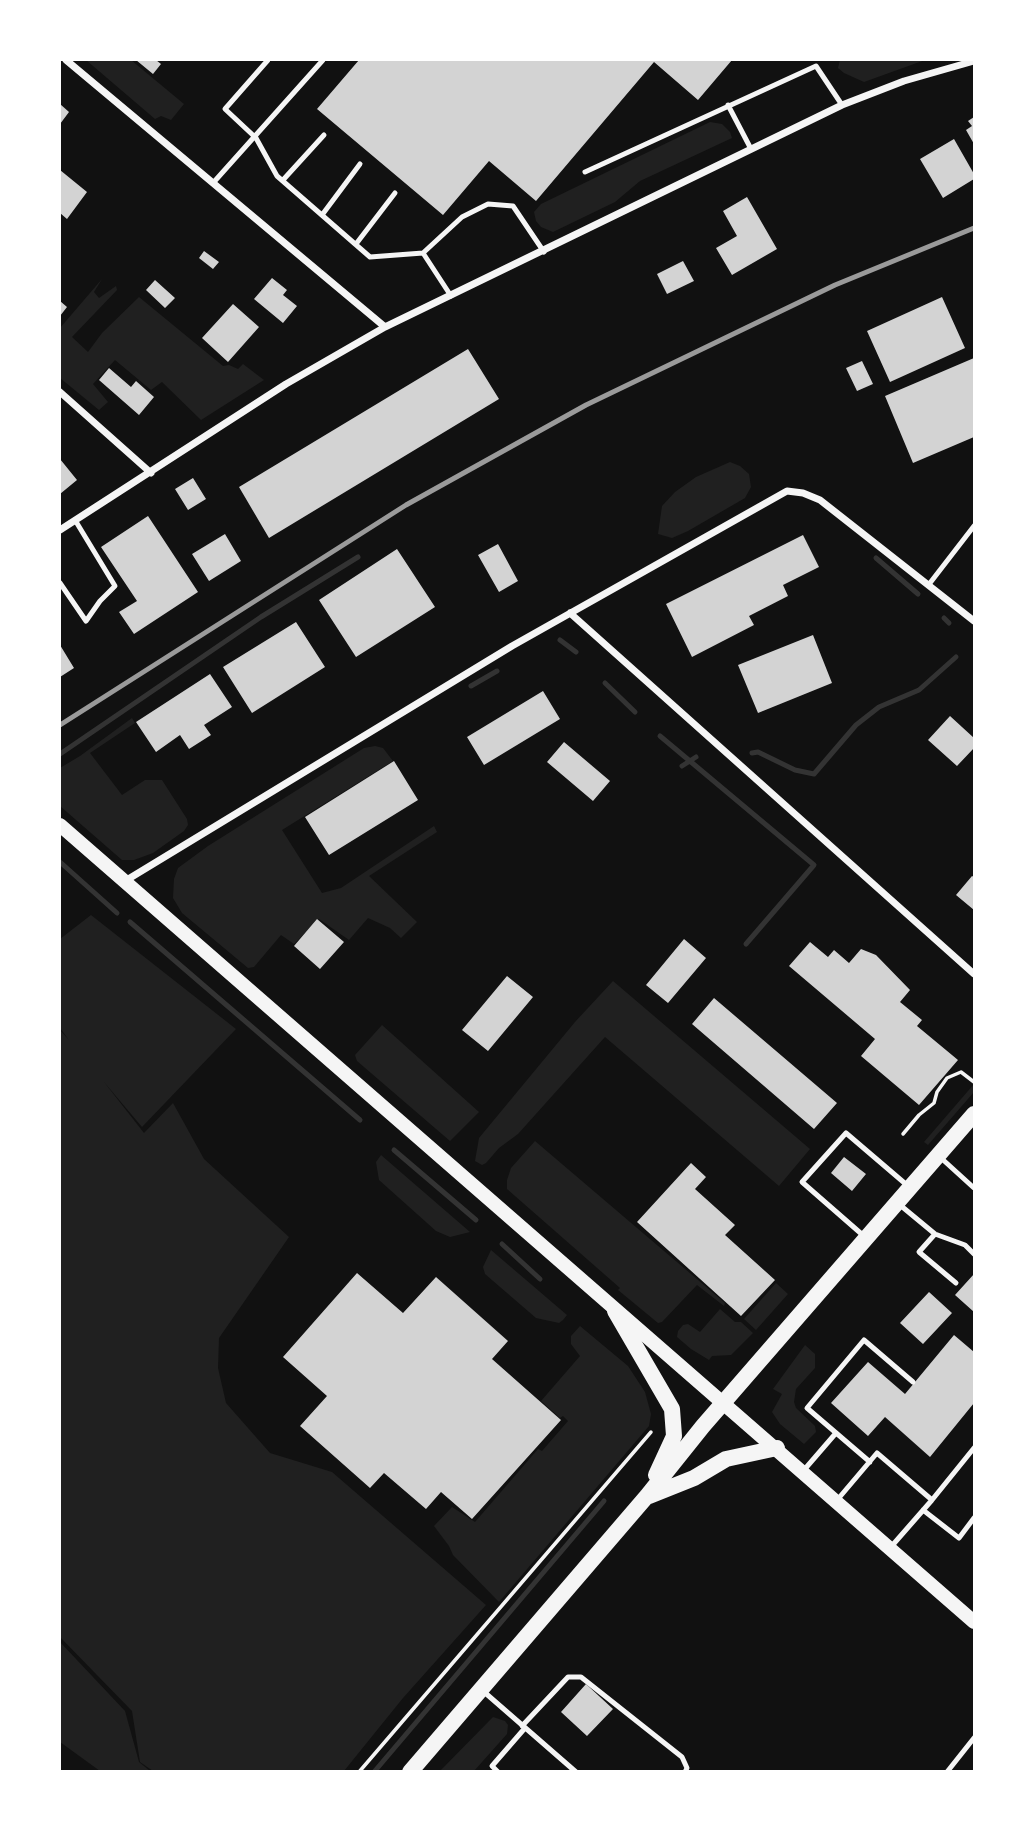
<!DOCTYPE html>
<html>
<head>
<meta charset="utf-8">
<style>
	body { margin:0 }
	#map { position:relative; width:1034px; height:1831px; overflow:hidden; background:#111; font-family:Roboto,sans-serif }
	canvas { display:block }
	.frame { position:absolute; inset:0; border:61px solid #fff; pointer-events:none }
</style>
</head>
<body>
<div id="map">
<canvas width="1034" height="1831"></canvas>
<div class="frame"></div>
</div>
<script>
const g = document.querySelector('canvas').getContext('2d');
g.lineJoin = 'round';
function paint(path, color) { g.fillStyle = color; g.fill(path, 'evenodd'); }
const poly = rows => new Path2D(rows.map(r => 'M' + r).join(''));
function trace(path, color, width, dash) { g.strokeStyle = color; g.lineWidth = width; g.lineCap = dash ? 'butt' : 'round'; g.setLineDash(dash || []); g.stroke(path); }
const green = poly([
	[86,60,131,60,184,104,171,120,161,116,155,119],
	[840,60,925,60,864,82,844,73,838,68],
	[710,122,722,124,730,132,732,138,640,181,615,202,553,232,541,227,536,221,534,212,541,204],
	[102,279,94,292,99,298,116,286,117,290,72,337,88,352,102,333,139,297,223,366,229,365,238,369,243,364,264,380,201,420,162,382,151,390,115,360,93,384,108,402,99,410,60,378,60,328],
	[730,462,740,466,749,474,751,487,745,498,688,531,672,538,658,534,662,506,675,492,696,477],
	[132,718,135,723,90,753,122,795,145,780,162,780,187,819,188,825,184,831,153,853,134,860,122,860,60,806,60,768,80,756],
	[375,746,383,748,393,761,282,830,322,893,341,888,434,826,437,832,369,876,417,922,401,938,390,928,368,918,349,940,319,919,294,944,281,935,254,967,248,968,182,913,173,898,174,879,178,868,208,846,364,748],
	[91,915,236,1029,142,1127,104,1082,144,1133,173,1103,204,1159,289,1237,219,1338,218,1368,226,1403,270,1453,332,1472,486,1605,403,1698,344,1771,153,1771,140,1762,132,1711,60,1637,60,1030,69,1040,60,1028,60,939],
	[613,981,810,1149,779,1186,605,1037,518,1134,499,1148,486,1163,482,1165,475,1161,479,1138,575,1022],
	[382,1025,479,1112,450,1141,357,1061,355,1055],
	[974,1084,974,1092,928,1145,924,1142],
	[535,1141,725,1303,724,1306,697,1285,662,1322,658,1323,618,1290,620,1288,507,1189,507,1180,511,1168],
	[381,1155,470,1232,450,1237,436,1231,379,1180,376,1162],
	[491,1250,567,1315,563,1320,559,1323,536,1318,485,1274,483,1267],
	[776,1283,788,1294,756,1330,744,1319],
	[720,1309,735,1322,741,1322,753,1333,731,1355,712,1356,709,1360,691,1349,677,1337,678,1331,683,1325,688,1324,700,1332],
	[580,1326,628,1366,645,1392,651,1414,649,1426,499,1602,453,1555,449,1546,434,1526,452,1507,475,1522,538,1449,542,1451,568,1421,563,1416,560,1418,541,1401,580,1356,571,1344,571,1336],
	[805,1345,815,1354,815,1368,796,1389,794,1402,796,1408,815,1426,816,1432,804,1444,780,1424,772,1412,782,1394,773,1389],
	[60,1642,125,1711,139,1762,150,1771,100,1771,60,1742],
	[493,1717,505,1721,508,1725,507,1734,474,1771,440,1771]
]);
const stream = poly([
	[876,558,918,594],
	[944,618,949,623],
	[560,640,576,652],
	[605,683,635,712],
	[471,686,497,671],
	[660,736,814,865,746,944],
	[752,753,758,752,795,770,814,774,856,725,879,707,919,690,956,657],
	[60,754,261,617,358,557],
	[682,766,696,757],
	[60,862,117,913],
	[130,922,360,1120],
	[394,1150,476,1220],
	[502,1244,540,1279],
	[374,1772,604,1501]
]);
const building = poly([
	[136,60,156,60,161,64,153,74],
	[359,60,732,60,698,100,654,62,536,201,489,161,443,215,317,109],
	[60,104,69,112,60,124],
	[974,117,974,144,966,130,972,126,968,121],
	[954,139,974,174,974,179,943,198,920,159],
	[60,170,87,192,67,219,60,213],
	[747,197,777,249,732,275,716,248,737,236,723,211],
	[204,251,219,262,213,269,199,258],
	[683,261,694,281,667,294,657,274],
	[272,278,287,290,283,295,297,306,283,323,254,299],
	[155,280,175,298,165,308,146,290],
	[942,297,965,348,890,382,867,331],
	[60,301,67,307,60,316],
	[233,304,259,327,228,362,202,338],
	[468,349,499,399,269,538,239,487],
	[974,358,974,437,913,463,885,396],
	[862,361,873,384,857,391,846,368],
	[109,368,131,387,136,381,154,397,139,415,99,380],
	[60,459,77,480,60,494],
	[193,478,206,499,188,510,175,489],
	[148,516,198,592,134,634,119,612,137,601,101,547],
	[225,534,241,561,209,581,192,554],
	[803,535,819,567,783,585,788,596,749,616,754,625,692,657,666,604],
	[498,544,518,581,499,592,478,555],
	[397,549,435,607,356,657,319,600],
	[296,622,325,667,252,713,223,667],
	[813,635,832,683,758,713,738,665],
	[60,645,74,668,60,677],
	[210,674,232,707,204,725,211,735,189,749,180,735,156,752,136,722],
	[543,691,560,719,484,765,467,737],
	[950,716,974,738,974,748,957,766,928,740],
	[564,742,610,781,593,801,547,762],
	[394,761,418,800,329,855,305,817],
	[972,876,974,877,974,910,956,895],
	[317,919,344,942,320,969,294,946],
	[684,939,706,958,668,1003,646,985],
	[810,942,828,957,834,950,849,963,861,949,876,955,910,990,900,1002,922,1020,917,1026,958,1060,919,1105,861,1056,875,1039,789,966],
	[507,976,533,997,488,1051,462,1030],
	[714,998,837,1103,814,1129,692,1024],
	[844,1157,866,1174,852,1191,831,1173],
	[691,1163,706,1177,695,1189,735,1225,725,1235,775,1280,741,1316,637,1222],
	[357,1273,403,1313,436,1277,508,1341,492,1359,561,1420,472,1519,441,1492,426,1509,384,1473,370,1488,300,1426,327,1396,283,1357],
	[974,1274,974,1312,955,1295],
	[929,1292,952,1313,923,1344,900,1323],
	[954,1335,974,1352,974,1403,930,1457,885,1417,868,1436,831,1403,868,1362,905,1394],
	[586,1684,613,1709,587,1736,561,1712]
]);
const path = poly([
	[903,1134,919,1115,934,1103,937,1092,947,1078,961,1072,974,1082],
	[359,1772,651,1432]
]);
const service = poly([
	[268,60,225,109,256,138,277,176,370,257,423,253,451,296],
	[728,105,751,149],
	[585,172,816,66,842,105],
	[283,180,324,135],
	[213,183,323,60],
	[322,215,360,164],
	[356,244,395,193],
	[423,253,462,217,488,204,513,206,544,252],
	[60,583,86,621,100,601,115,586,75,520],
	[930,583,974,526],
	[941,1158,974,1188],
	[900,1205,935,1234,965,1245,974,1254],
	[935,1234,919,1252,956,1283],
	[865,1237,802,1182,846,1133,908,1186],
	[870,1462,807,1408,864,1340,913,1382],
	[804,1470,836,1433],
	[838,1499,877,1453,932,1500,890,1548],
	[932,1500,974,1448],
	[923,1510,959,1538,974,1518],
	[483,1691,576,1772],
	[522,1726,568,1677,581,1677,682,1757,687,1768,685,1772],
	[498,1772,492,1766,525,1728],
	[947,1772,974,1738]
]);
const minor = poly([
	[66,60,385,327],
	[60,392,151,473],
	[60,530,286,384,385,327,842,105,904,81,974,61],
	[570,613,974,974],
	[125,881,512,646,787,491,803,493,820,500,974,621]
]);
const secondary = poly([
	[60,825,974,1622]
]);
const primary = poly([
	[615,1311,672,1409,674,1436,656,1475],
	[649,1496,694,1478,726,1459,777,1448],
	[410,1772,647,1496,703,1426,974,1114]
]);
const rail = poly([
	[60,725,406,505,586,405,835,285,974,228]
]);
paint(green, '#202020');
trace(stream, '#333', 5);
paint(building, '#d3d3d3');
trace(path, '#f5f5f5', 3.5);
trace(service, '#f5f5f5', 5);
trace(minor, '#f5f5f5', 7);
trace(secondary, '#f5f5f5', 14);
trace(primary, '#f5f5f5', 16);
trace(rail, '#9a9a9a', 5);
</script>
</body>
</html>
